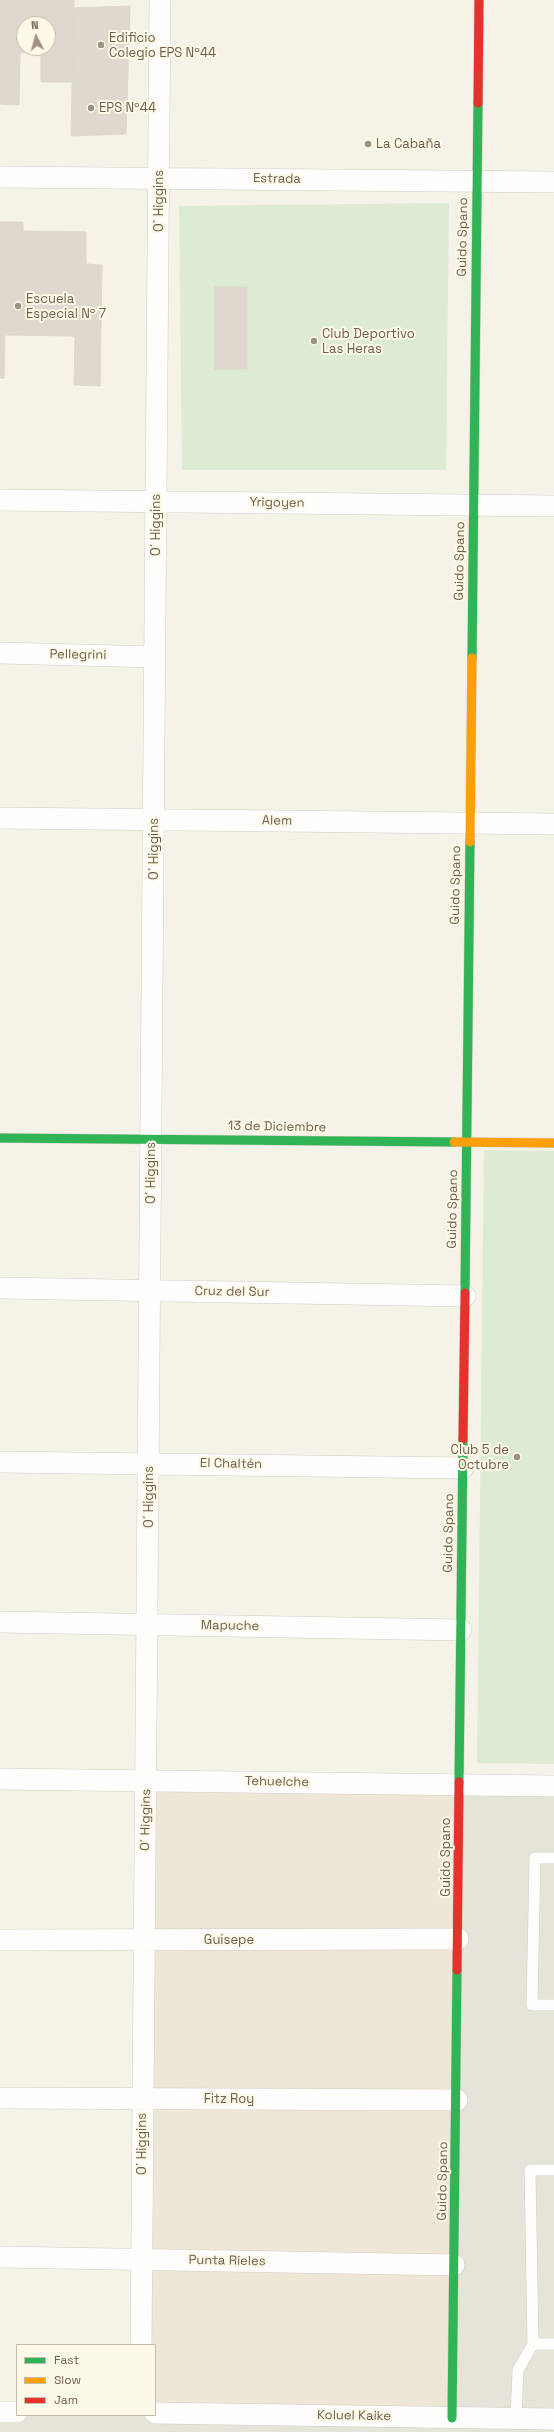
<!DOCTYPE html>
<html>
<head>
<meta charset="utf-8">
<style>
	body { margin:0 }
	#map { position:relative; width:554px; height:2432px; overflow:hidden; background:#f5f2e8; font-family:"Space Grotesk",sans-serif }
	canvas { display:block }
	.legend { position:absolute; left:16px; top:2344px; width:140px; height:72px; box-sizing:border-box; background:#fdf9e8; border:1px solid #c5bba9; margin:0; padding:5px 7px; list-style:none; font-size:12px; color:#705e4b }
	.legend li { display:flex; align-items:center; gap:8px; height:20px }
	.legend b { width:20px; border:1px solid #c5bba9 }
	.north { position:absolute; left:16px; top:16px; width:40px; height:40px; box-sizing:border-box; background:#fdf9e8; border:1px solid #c5bba9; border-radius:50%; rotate:354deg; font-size:11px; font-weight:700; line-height:16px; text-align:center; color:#705e4b }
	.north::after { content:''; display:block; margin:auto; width:14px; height:18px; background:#9f9282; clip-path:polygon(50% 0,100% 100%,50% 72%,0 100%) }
</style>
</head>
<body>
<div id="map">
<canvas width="554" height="2432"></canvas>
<ul class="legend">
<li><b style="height:5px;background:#30b455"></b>Fast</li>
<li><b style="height:5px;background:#ff9f0a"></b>Slow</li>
<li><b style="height:5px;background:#e5322d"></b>Jam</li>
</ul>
<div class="north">N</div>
</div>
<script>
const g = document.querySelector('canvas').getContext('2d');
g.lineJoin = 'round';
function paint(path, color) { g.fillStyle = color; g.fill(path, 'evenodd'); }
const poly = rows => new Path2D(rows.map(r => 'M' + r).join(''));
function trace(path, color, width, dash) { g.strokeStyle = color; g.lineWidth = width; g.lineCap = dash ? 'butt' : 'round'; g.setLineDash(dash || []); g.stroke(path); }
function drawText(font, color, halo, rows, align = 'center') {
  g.font = font + ' "Space Grotesk",sans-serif'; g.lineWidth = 4; g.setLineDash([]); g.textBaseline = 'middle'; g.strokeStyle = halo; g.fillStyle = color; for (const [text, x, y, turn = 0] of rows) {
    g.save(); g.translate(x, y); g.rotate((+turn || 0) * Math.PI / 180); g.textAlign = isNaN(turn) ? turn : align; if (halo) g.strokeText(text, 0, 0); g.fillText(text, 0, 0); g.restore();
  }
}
const residential = poly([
	[147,1780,459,1785,452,2418,155,2413,155,2345,141,2345]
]);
const industrial = poly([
	[459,1785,554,1786,554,2432,0,2432,0,2412,17,2415,452,2418]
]);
const green = poly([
	[449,203,446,470,182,470,179,206],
	[484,1150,554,1151,554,1764,477,1763]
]);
const building = poly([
	[0,0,74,0,72,82,41,82,41,53,20,52,19,105,0,104,0,0],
	[24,24,48,24,48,48,24,48,24,24],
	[130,6,126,134,71,136,74,8,130,6],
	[0,222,23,222,23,231,86,232,86,264,102,265,100,386,74,385,75,336,5,335,4,378,0,378,0,222],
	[215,287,247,287,247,369,215,369,215,287]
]);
const lane = poly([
	[554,1858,535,1858,532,2005,554,2005],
	[533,2344,554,2344],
	[516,2419,518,2370,533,2344,530,2170,554,2170]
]);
const street = poly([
	[0,177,554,182],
	[0,500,554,506],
	[0,653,155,657],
	[0,818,554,824],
	[0,1288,465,1296],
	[0,1462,463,1468],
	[0,1622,461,1630],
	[0,1779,554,1786],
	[0,1940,458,1939],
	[0,2098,457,2100],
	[0,2257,454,2265],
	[141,2345,160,0],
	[0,2412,17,2412],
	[155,2413,554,2419]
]);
const fast = poly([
	[472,658,478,103],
	[0,1138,454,1142],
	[465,1293,470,842],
	[459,1782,463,1439],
	[452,2418,457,1970]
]);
const slow = poly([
	[470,842,472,658],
	[454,1142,554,1143]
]);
const jam = poly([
	[478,103,479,0],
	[463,1439,465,1293],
	[457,1970,459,1782]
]);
const markers = [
	[101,45,4,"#9f9282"],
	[91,108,4,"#9f9282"],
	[368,144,4,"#9f9282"],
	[18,306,4,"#9f9282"],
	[314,341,4,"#9f9282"],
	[517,1457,4,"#9f9282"]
];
const poiNames = [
	["Edificio",109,38],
	["Colegio EPS Nº44",109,53],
	["EPS Nº44",99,108],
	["La Cabaña",376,144],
	["Escuela",26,299],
	["Especial Nº 7",26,314],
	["Club Deportivo",322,334],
	["Las Heras",322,349],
	["Club 5 de",509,1450,"right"],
	["Octubre",509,1465,"right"]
];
const streetNames = [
	["Estrada",277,179,1],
	["O´ Higgins",159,201,-90],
	["Guido Spano",463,237,-89],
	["Yrigoyen",277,503,1],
	["O´ Higgins",156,525,-90],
	["Guido Spano",460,561,-89],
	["Pellegrini",78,655,1],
	["Alem",277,821,1],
	["O´ Higgins",154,849,-90],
	["Guido Spano",456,885,-89],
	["13 de Diciembre",277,1127,1],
	["O´ Higgins",151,1173,-90],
	["Guido Spano",453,1209,-89],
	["Cruz del Sur",232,1292,1],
	["El Chaltén",231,1464,1],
	["O´ Higgins",149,1497,-90],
	["Guido Spano",449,1533,-89],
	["Mapuche",230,1626,1],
	["Tehuelche",277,1782,1],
	["O´ Higgins",146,1820,-89],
	["Guido Spano",446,1857,-90],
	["Guisepe",229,1940],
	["Fitz Roy",229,2099],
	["O´ Higgins",142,2144,-90],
	["Guido Spano",443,2181,-89],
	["Punta Rieles",227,2261,1],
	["Koluel Kaike",354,2416,1]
];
paint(residential, '#eee6d6');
paint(industrial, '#e6e3d9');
paint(green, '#deebd4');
paint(building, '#ded8ce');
trace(building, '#ddd6cb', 1);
trace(lane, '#d3cec5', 12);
trace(street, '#d3cec5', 22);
trace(fast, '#d4cfc7', 10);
trace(slow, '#d4cfc7', 10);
trace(jam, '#d4cfc7', 10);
trace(lane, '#fefdfc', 11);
trace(street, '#fefdfc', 21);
trace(fast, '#30b455', 9);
trace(slow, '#ff9f0a', 9);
trace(jam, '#e5322d', 9);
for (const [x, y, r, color] of markers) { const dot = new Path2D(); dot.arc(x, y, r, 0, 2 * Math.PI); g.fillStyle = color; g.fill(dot); trace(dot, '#fdf9e8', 1.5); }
drawText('13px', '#705e4b', '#fdf9e8', poiNames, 'left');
drawText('13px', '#705e4b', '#fdf9e8', streetNames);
</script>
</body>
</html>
